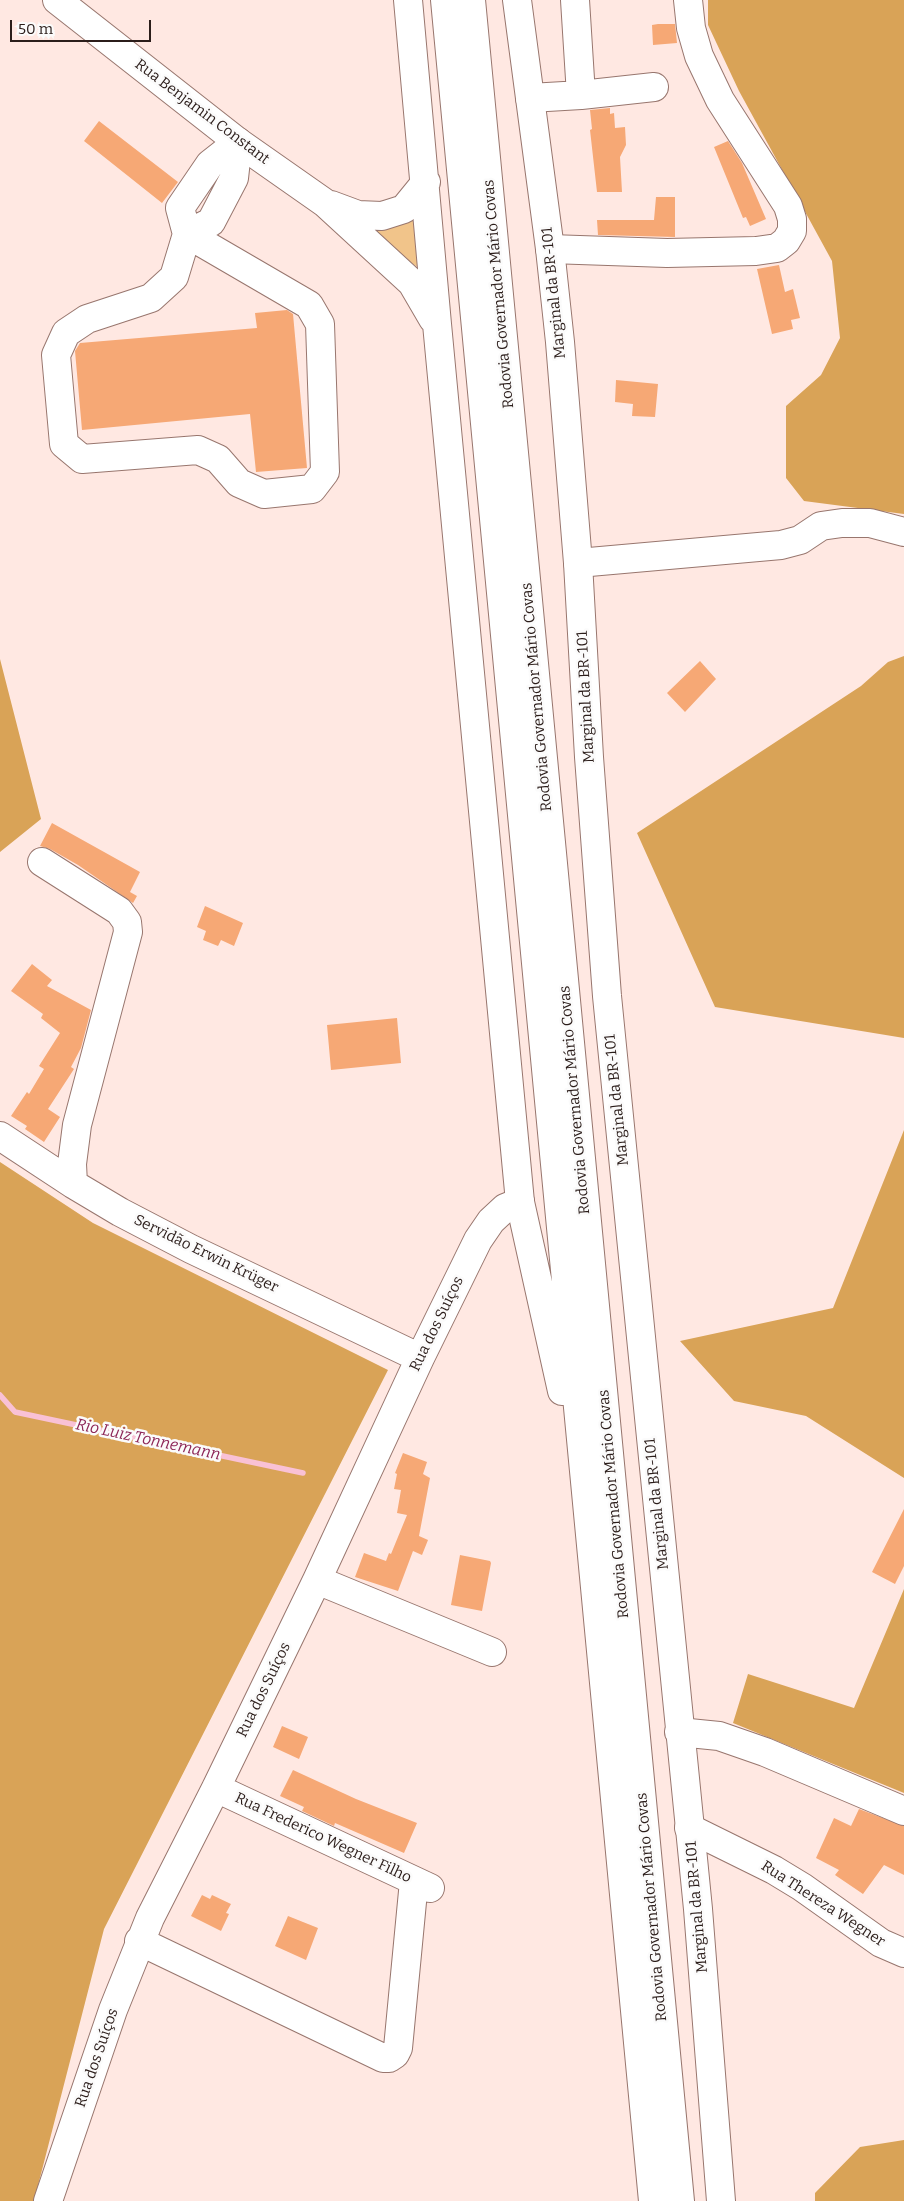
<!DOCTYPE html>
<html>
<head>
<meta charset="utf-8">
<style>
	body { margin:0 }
	#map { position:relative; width:904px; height:2201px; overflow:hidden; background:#ffe8e2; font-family:Bitter,serif }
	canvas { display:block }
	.scale { position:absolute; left:10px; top:20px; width:141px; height:22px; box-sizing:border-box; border:2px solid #2b1d1a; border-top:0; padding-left:6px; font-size:15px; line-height:18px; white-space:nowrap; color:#2b1d1a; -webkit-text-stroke:4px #fbfbfb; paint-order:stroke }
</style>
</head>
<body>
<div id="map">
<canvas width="904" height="2201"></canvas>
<div class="scale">50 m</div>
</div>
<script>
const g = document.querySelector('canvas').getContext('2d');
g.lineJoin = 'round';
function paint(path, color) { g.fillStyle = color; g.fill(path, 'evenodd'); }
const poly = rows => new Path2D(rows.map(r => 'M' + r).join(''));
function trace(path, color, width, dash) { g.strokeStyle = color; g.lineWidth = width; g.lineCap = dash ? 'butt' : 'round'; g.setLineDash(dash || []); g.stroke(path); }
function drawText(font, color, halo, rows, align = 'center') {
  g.font = font + ' Bitter,serif'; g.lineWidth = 5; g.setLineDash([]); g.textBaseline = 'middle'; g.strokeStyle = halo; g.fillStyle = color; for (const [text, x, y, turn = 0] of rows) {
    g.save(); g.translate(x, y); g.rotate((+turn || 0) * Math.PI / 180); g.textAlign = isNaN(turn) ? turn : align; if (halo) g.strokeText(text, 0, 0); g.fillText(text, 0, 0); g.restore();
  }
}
const green = poly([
	[415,215,427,274,355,222]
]);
const forest = poly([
	[708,0,904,0,904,514,804,501,786,478,786,406,821,375,840,338,832,261,739,91,708,25],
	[904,656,904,1038,715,1007,637,833,861,686,888,662],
	[0,659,41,819,0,852],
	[904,1130,904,1478,806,1416,734,1401,680,1341,833,1308],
	[0,1162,93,1223,388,1370,104,1929,34,2201,0,2201],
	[904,1589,904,1793,733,1723,748,1674,854,1708],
	[904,2140,904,2201,815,2201,815,2193,860,2147]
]);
const stream = poly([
	[0,1395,15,1412,303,1473]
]);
const building = poly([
	[658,24,675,24,677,43,653,45,652,25],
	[610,108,610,114,614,113,615,128,625,127,626,145,620,157,622,192,597,192,590,130,592,129,590,110],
	[99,121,178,182,162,203,84,141],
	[728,141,742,163,766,219,750,226,746,217,743,218,714,147],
	[656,197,675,197,675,237,598,235,597,220,654,220],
	[779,265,785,292,793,289,800,318,791,320,793,329,772,334,757,269],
	[287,310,293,314,307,468,256,472,250,414,82,430,75,351,80,343,257,328,255,313],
	[616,380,658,384,655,417,632,416,633,404,615,402],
	[700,661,716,679,685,712,667,693],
	[52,823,140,872,130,892,137,896,133,903,78,865,50,849,40,846],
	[205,906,243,923,234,946,221,940,218,946,203,940,206,931,197,927],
	[32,964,52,980,47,986,91,1010,81,1048,71,1067,74,1069,48,1109,60,1117,44,1142,25,1129,27,1126,11,1116,27,1092,29,1094,44,1069,39,1066,60,1033,41,1018,43,1014,11,991],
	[397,1018,401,1063,331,1070,327,1025],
	[403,1453,427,1462,423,1474,430,1478,419,1536,428,1540,422,1555,413,1551,398,1591,355,1577,364,1553,386,1561,389,1553,391,1554,407,1515,397,1513,401,1490,394,1489,397,1474,395,1473],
	[904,1509,904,1566,895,1584,872,1572],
	[460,1555,490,1561,491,1563,482,1611,451,1605],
	[282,1726,308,1737,299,1759,273,1747],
	[293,1770,356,1799,417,1823,404,1853,335,1823,334,1826,302,1811,304,1807,280,1796],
	[859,1809,904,1826,904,1875,884,1865,863,1894,835,1875,839,1870,816,1858,834,1818,851,1826],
	[202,1895,210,1899,212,1895,231,1904,226,1913,229,1914,221,1931,191,1916],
	[288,1916,318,1928,306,1960,275,1946]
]);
const minor = poly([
	[575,0,581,95],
	[530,98,581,95,654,87],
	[187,234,309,305,320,324,325,472,312,489,264,494,239,483,218,459,198,450,82,459,64,444,56,355,66,333,87,319,151,298,174,277,187,234,180,208,210,164,238,142],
	[187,234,211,222,234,178,238,142],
	[550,249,667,253,756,251,777,248,786,241,792,231,792,219,788,206,720,100,699,56,691,28,688,0],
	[578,563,781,545,800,540,821,526,842,523,870,523,904,532],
	[42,862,119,911,127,922,128,932,77,1125,72,1164,73,1184],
	[0,1136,73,1184,120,1212,191,1249,420,1358],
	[317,1580,492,1652],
	[679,1732,719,1736,765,1752,904,1811],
	[216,1788,430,1888],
	[689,1828,774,1870,802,1887,881,1943,904,1953],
	[139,1941,383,2058,389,2058,395,2054,398,2048,414,1881],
	[48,2201,113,2010,150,1918,216,1788,317,1580,420,1358,478,1240,491,1221,505,1208,520,1202]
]);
const major = poly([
	[57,0,238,142,325,203,412,283,433,319],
	[408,0,437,324,520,1202],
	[517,0,550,249,560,342,578,563,589,757,607,996,698,1909,721,2201],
	[331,205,358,215,382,216,404,209,426,182]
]);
const highway = poly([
	[445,0,653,2201],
	[471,0,680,2201],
	[520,1202,562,1391]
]);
const streetNames = [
	["Rua Benjamin Constant",202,112,37],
	["Marginal da BR-101",554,293,-96],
	["Rodovia Governador Mário Covas",499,294,-95],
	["Rodovia Governador Mário Covas",537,697,-95],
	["Marginal da BR-101",586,697,-93],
	["Rodovia Governador Mário Covas",575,1100,-95],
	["Marginal da BR-101",617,1100,-96],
	["Servidão Erwin Krüger",206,1254,26],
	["Rua dos Suíços",437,1324,-64],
	["Rodovia Governador Mário Covas",614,1504,-95],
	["Marginal da BR-101",657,1504,-96],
	["Rua dos Suíços",264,1690,-64],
	["Rua Frederico Wegner Filho",323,1838,25],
	["Rua Thereza Wegner",823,1904,33],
	["Rodovia Governador Mário Covas",652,1907,-95],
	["Marginal da BR-101",697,1907,-95],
	["Rua dos Suíços",97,2058,-71]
];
const waterNames = [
	["Rio Luiz Tonnemann",148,1440,12]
];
paint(green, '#f1c48a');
paint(forest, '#d9a357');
trace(stream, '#f9c1d5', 5.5);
paint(building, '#f6a875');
trace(minor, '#98766e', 30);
trace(major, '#98766e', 30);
trace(highway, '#98766e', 30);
trace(minor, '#fff', 28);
trace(major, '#fff', 28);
trace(highway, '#fff', 28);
drawText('15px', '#2b1d1a', '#fbfbfb', streetNames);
drawText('italic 16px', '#8d2758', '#fbfbfb', waterNames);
</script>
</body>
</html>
